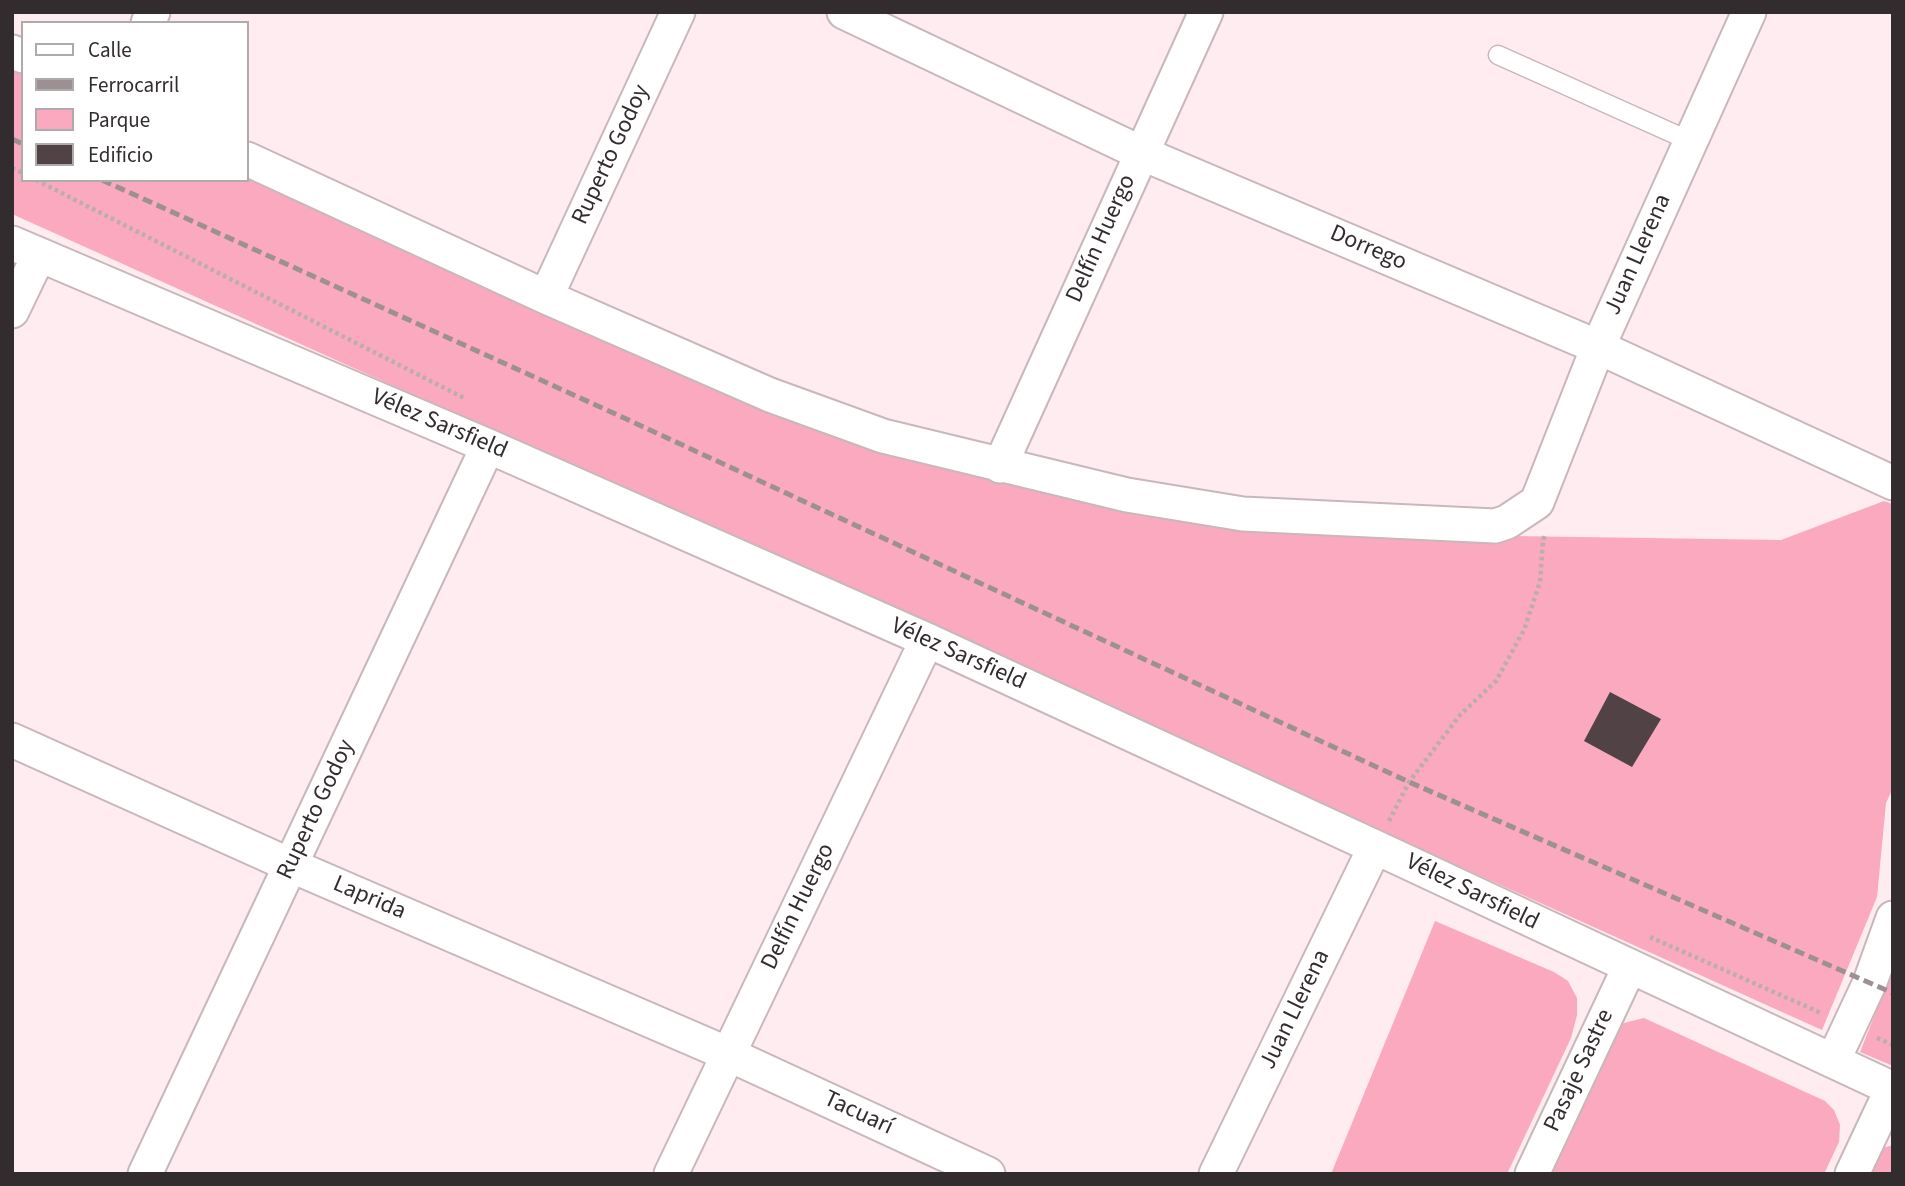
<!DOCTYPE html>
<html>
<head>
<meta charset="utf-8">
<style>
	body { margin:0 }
	#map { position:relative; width:1905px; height:1186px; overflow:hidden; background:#feecf0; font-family:"Source Sans 3",sans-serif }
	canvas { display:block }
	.frame { position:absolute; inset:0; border:14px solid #332c2e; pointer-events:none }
	.legend { position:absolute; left:21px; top:21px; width:228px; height:161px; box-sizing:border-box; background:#fff; border:2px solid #adabab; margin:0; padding:9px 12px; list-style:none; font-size:21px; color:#332c2e }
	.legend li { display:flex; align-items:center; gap:14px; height:35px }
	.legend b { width:35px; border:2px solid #adabab }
</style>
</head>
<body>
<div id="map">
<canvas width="1905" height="1186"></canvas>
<div class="frame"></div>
<ul class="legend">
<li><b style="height:9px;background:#fff"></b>Calle</li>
<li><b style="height:9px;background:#9d9093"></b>Ferrocarril</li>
<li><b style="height:19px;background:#faa9bf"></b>Parque</li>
<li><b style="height:19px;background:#504245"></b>Edificio</li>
</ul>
</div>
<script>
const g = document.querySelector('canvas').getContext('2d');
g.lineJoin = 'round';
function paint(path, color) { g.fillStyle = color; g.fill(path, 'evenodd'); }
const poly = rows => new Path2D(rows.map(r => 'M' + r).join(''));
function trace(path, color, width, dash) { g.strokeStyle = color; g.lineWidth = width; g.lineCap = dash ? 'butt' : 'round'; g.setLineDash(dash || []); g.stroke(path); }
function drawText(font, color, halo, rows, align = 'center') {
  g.font = font + ' "Source Sans 3",sans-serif'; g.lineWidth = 7; g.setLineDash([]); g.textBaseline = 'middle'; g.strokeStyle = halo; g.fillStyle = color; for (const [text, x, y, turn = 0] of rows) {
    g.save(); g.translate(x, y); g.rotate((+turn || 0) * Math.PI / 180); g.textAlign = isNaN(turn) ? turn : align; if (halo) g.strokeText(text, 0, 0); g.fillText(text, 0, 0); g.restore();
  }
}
const green = poly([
	[12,69,23,74,23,180,247,180,247,175,799,425,1219,524,1512,536,1781,540,1884,501,1893,504,1893,788,1886,803,1877,897,1822,1030,12,214],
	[1435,921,1554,972,1568,981,1577,998,1577,1015,1571,1038,1507,1174,1331,1174],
	[1893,969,1893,1066,1860,1052],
	[1644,1018,1825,1101,1834,1110,1840,1125,1839,1142,1824,1174,1542,1174,1613,1029,1624,1023],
	[1893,1145,1893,1174,1865,1174,1882,1148]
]);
const building = poly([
	[1610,692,1661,719,1632,767,1584,741]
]);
const path = poly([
	[12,168,23,173],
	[36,180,466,399],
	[1389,821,1409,782,1460,715,1496,681,1524,630,1540,582,1543,541,1545,534],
	[1650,937,1821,1013],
	[1877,1038,1893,1045]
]);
const service = poly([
	[1498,55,1690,141]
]);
const minor = poly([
	[844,12,1141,153,1598,347,1893,483],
	[148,23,153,12],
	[12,52,23,56],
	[247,159,546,297,770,395,883,436,1127,495,1243,514,1495,526,1507,522,1537,502,1598,347,1749,12],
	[12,243,488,446,927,640,1375,847,1893,1089],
	[546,297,678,12],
	[12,311,39,255],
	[1000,466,1206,12],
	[12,740,290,865,728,1054,988,1174],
	[1833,1061,1870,982,1893,918],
	[145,1174,488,446],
	[671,1174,927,640],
	[1216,1174,1375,847],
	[1532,1174,1629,968],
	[1852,1174,1892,1089]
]);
const rail = poly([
	[12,139,23,144],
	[102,180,622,417,1409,782,1893,993]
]);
const streetNames = [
	["Ruperto Godoy",612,155,-65],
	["Delfín Huergo",1102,239,-66],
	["Dorrego",1368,249,23],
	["Juan Llerena",1639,255,-66],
	["Vélez Sarsfield",439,425,23],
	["Vélez Sarsfield",958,655,24],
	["Ruperto Godoy",317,810,-65],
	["Vélez Sarsfield",1472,893,26],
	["Laprida",369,899,23],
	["Delfín Huergo",799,907,-64],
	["Juan Llerena",1296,1010,-64],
	["Pasaje Sastre",1580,1071,-65],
	["Tacuarí",858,1114,25]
];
paint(green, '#faa9bf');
paint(building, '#504245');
trace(service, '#c8b7bb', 21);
trace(minor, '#c8b7bb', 37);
trace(path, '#baacaf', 4.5, [3.5, 3.5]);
trace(service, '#fff', 18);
trace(minor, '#fff', 33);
trace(rail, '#9d9093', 5, [10, 5]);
drawText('24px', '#332c2e', '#fff', streetNames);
</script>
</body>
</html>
